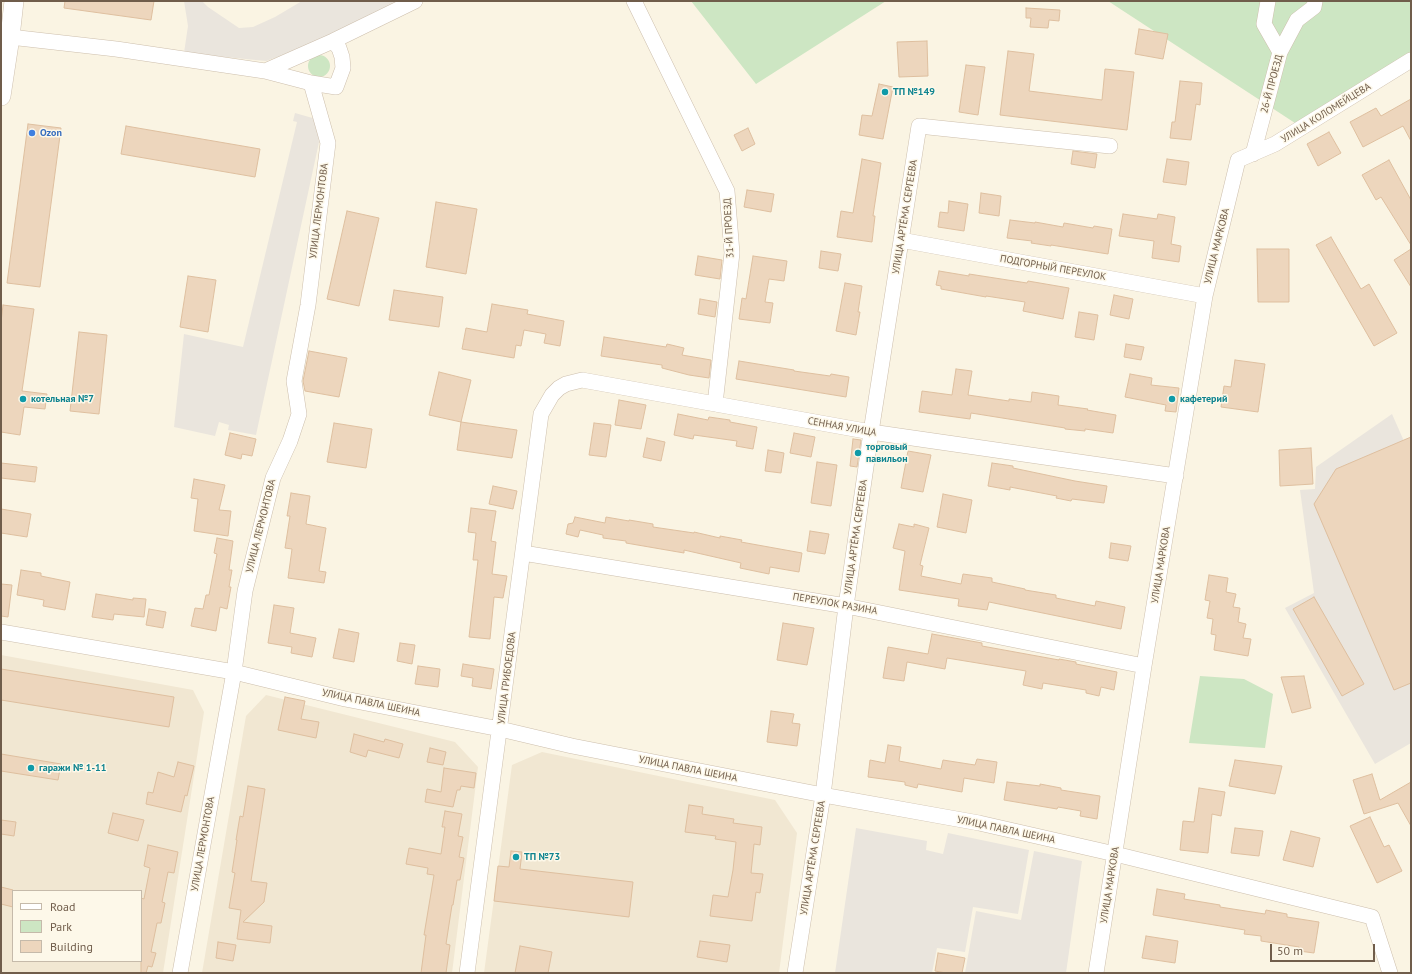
<!DOCTYPE html>
<html>
<head>
<meta charset="utf-8">
<style>
	body { margin:0 }
	#map { position:relative; width:1412px; height:974px; overflow:hidden; background:#faf4e3; font-family:"PT Sans",sans-serif }
	canvas { display:block }
	.frame { position:absolute; inset:0; border:2px solid #705d4b; pointer-events:none }
	.legend { position:absolute; left:12px; top:890px; width:130px; height:72px; box-sizing:border-box; background:#fdf8e9; border:1px solid #c5baaa; margin:0; padding:5px 7px; list-style:none; font-size:12px; color:#705d4b }
	.legend li { display:flex; align-items:center; gap:8px; height:20px }
	.legend b { width:20px; border:1px solid #c5baaa }
	.scale { position:absolute; left:1270px; top:944px; width:105px; height:18px; box-sizing:border-box; border:2px solid #705d4b; border-top:0; padding-left:5px; font-size:12px; line-height:14px; white-space:nowrap; color:#705d4b; -webkit-text-stroke:3px #fdf8e9; paint-order:stroke }
</style>
</head>
<body>
<div id="map">
<canvas width="1412" height="974"></canvas>
<div class="frame"></div>
<ul class="legend">
<li><b style="height:5px;background:#fff"></b>Road</li>
<li><b style="height:11px;background:#cde6c3"></b>Park</li>
<li><b style="height:11px;background:#edd6bd"></b>Building</li>
</ul>
<div class="scale">50 m</div>
</div>
<script>
const g = document.querySelector('canvas').getContext('2d');
g.lineJoin = 'round';
function paint(path, color) { g.fillStyle = color; g.fill(path, 'evenodd'); }
const poly = rows => new Path2D(rows.map(r => 'M' + r).join(''));
function trace(path, color, width, dash) { g.strokeStyle = color; g.lineWidth = width; g.lineCap = dash ? 'butt' : 'round'; g.setLineDash(dash || []); g.stroke(path); }
function drawText(font, color, halo, rows, align = 'center') {
  g.font = font + ' "PT Sans",sans-serif'; g.lineWidth = 3; g.setLineDash([]); g.textBaseline = 'middle'; g.strokeStyle = halo; g.fillStyle = color; for (const [text, x, y, turn = 0] of rows) {
    g.save(); g.translate(x, y); g.rotate((+turn || 0) * Math.PI / 180); g.textAlign = isNaN(turn) ? turn : align; if (halo) g.strokeText(text, 0, 0); g.fillText(text, 0, 0); g.restore();
  }
}
const residential = poly([
	[1,655,193,690,204,712,163,973,1,973],
	[13,891,141,891,141,961,13,961],
	[266,695,455,742,478,767,452,973,202,973,246,716],
	[542,752,775,800,797,833,779,973,484,973,512,765]
]);
const industrial = poly([
	[184,1,202,1,208,7,239,28,253,27,275,17,302,1,408,1,342,34,266,61,184,53,188,26],
	[295,113,316,119,319,142,256,435,228,430,229,425,219,422,215,436,174,427,184,334,243,347,297,122,293,121],
	[1392,414,1411,457,1411,743,1375,764,1285,608,1314,593,1300,490,1315,489,1316,467],
	[856,828,927,841,926,850,943,854,948,833,1029,850,1018,914,973,907,965,952,937,948,932,973,835,973],
	[1034,851,1082,861,1066,973,965,973,976,911,1021,920]
]);
const green = poly([
	[691,1,886,1,756,84],
	[1108,1,1411,1,1411,52,1295,123],
	'308 66a11 11 0 1 1 22 0a11 11 0 1 1-22 0Z',
	[1200,676,1244,679,1273,694,1265,748,1189,743]
]);
const building = poly([
	[65,1,154,1,151,20,64,8,65,1],
	[1026,8,1060,10,1059,21,1049,20,1048,28,1030,27,1031,18,1026,18,1026,8],
	[1139,29,1168,34,1163,59,1135,54,1139,29],
	[927,41,928,76,899,77,897,42,927,41],
	[1008,51,1034,54,1029,91,1102,100,1105,69,1134,72,1127,130,1000,115,1008,51],
	[966,65,985,67,978,115,959,112,966,65],
	[1180,81,1202,83,1200,105,1196,104,1191,140,1170,138,1172,122,1175,122,1180,81],
	[879,84,893,87,883,139,859,135,862,115,872,116,879,84],
	[1411,99,1411,141,1403,126,1363,147,1350,122,1376,108,1381,116,1411,99],
	[28,124,61,128,40,287,7,283,28,124],
	[126,126,260,149,255,177,121,154,126,126],
	[748,128,755,144,742,151,734,135,748,128],
	[1329,132,1341,153,1318,166,1307,144,1329,132],
	[1073,151,1097,154,1095,168,1071,164,1073,151],
	[862,159,881,163,873,216,875,216,872,242,837,237,841,211,853,213,862,159],
	[1167,159,1189,162,1186,185,1163,182,1167,159],
	[1389,160,1411,200,1411,245,1381,197,1376,200,1362,175,1389,160],
	[747,190,774,194,771,212,744,207,747,190],
	[981,193,1001,196,999,216,979,213,981,193],
	[949,201,968,204,964,231,938,227,940,212,948,213,949,201],
	[436,202,477,209,466,274,426,267,436,202],
	[347,211,379,218,359,306,327,299,347,211],
	[1123,214,1157,219,1158,214,1175,217,1171,244,1181,246,1179,262,1152,258,1154,241,1119,236,1123,214],
	[1010,220,1035,223,1035,222,1063,227,1064,223,1093,228,1094,226,1112,229,1108,254,1051,245,1051,246,1031,243,1032,241,1007,238,1010,220],
	[1331,237,1361,289,1369,284,1397,333,1374,346,1316,245,1331,237],
	[1257,249,1289,249,1289,302,1258,302,1257,249],
	[1411,249,1411,287,1394,260,1411,249],
	[821,251,841,254,838,271,819,268,821,251],
	[698,256,722,260,720,279,695,275,698,256],
	[753,256,787,261,784,281,769,279,765,302,773,303,770,323,739,319,742,298,746,299,753,256],
	[939,271,969,276,969,274,1027,283,1028,281,1069,288,1063,319,1023,311,1025,302,986,296,986,297,941,289,941,286,936,285,939,271],
	[188,276,216,280,208,332,180,327,188,276],
	[845,283,862,286,858,312,860,312,856,335,836,331,845,283],
	[394,290,443,297,439,327,389,320,394,290],
	[1114,295,1133,299,1129,319,1110,315,1114,295],
	[700,299,717,302,715,317,698,314,700,299],
	[492,304,528,310,527,314,564,321,560,346,544,343,546,334,524,330,521,346,516,345,514,358,462,349,466,328,487,332,492,304],
	[3,305,34,309,22,391,47,394,45,409,24,407,20,435,1,432,1,322,3,305],
	[1079,312,1098,315,1094,340,1075,337,1079,312],
	[79,332,107,335,99,414,70,411,79,332],
	[604,337,666,347,667,344,684,348,682,355,711,360,709,378,689,375,662,368,662,365,601,356,604,337],
	[1126,344,1144,347,1141,360,1124,357,1126,344],
	[309,351,347,358,339,397,305,391,303,381,309,351],
	[1235,360,1265,364,1258,412,1221,407,1224,386,1231,387,1235,360],
	[739,361,794,370,794,371,830,376,831,374,849,377,846,397,736,379,739,361],
	[956,369,972,371,968,395,1009,401,1009,399,1031,402,1032,392,1059,396,1058,405,1088,409,1087,410,1116,415,1113,433,1085,429,1085,431,1065,429,1065,428,971,413,970,419,919,412,922,391,952,395,956,369],
	[439,372,471,380,461,422,429,415,439,372],
	[1130,374,1152,378,1151,385,1179,388,1176,412,1165,411,1166,405,1125,397,1130,374],
	[619,400,646,405,641,429,615,425,619,400],
	[678,414,708,420,709,417,730,420,730,422,757,427,753,449,736,446,737,441,694,435,693,439,674,435,678,414],
	[461,422,517,430,512,458,457,450,461,422],
	[334,423,372,429,366,468,327,462,334,423],
	[594,423,611,425,606,457,589,455,594,423],
	[230,433,256,439,252,456,242,454,241,459,225,455,230,433],
	[794,433,815,437,811,457,790,453,794,433],
	[1411,437,1411,683,1394,690,1314,504,1336,469,1411,437],
	[647,438,665,442,661,461,643,457,647,438],
	[853,439,861,440,857,467,850,466,853,439],
	[1311,448,1313,484,1280,486,1279,450,1311,448],
	[768,450,784,453,781,473,765,471,768,450],
	[908,451,931,455,923,492,901,488,908,451],
	[817,462,837,465,831,506,811,503,817,462],
	[1,463,37,467,35,482,1,478,1,463],
	[992,463,1013,466,1013,468,1075,481,1107,486,1104,503,1072,499,1071,501,1056,498,1057,496,1010,487,1010,490,988,486,992,463],
	[194,479,225,485,219,510,231,511,228,536,194,531,198,499,191,498,194,479],
	[493,486,517,491,513,509,489,504,493,486],
	[291,493,310,496,306,524,326,528,319,571,326,572,324,583,288,578,292,549,285,548,290,516,287,516,291,493],
	[943,494,972,500,966,533,937,527,943,494],
	[471,508,496,511,491,541,496,542,492,574,507,576,503,598,494,597,490,639,469,637,478,560,473,560,476,533,468,532,471,508],
	[1,509,31,514,27,537,1,533,1,509],
	[575,517,605,523,606,517,629,521,629,520,653,524,653,527,694,533,694,532,720,538,720,536,742,540,741,542,802,553,799,572,770,567,769,574,740,568,741,563,684,550,684,553,626,543,626,541,603,538,603,535,580,530,578,537,566,534,568,524,573,523,575,517],
	[899,524,914,527,914,524,929,528,920,565,923,566,921,576,961,584,963,574,992,578,992,582,1025,589,1025,590,1056,595,1056,598,1095,606,1096,601,1125,607,1121,629,989,602,987,610,958,606,959,599,899,590,905,551,893,548,899,524],
	[810,531,829,534,825,554,807,551,810,531],
	[217,538,233,541,229,570,232,570,229,587,231,587,227,609,220,607,216,631,191,626,195,608,203,609,206,595,209,595,217,554,214,553,217,538],
	[1111,543,1131,546,1128,561,1109,558,1111,543],
	[21,570,41,573,41,576,70,582,65,610,43,606,44,600,17,595,21,570],
	[1209,575,1228,578,1226,592,1236,594,1233,607,1240,608,1238,622,1246,624,1243,638,1251,639,1248,656,1214,650,1216,635,1211,634,1213,619,1207,618,1210,601,1205,600,1209,575],
	[1,584,12,585,8,617,1,616,1,584],
	[96,594,133,600,133,598,146,599,144,617,114,614,113,620,92,617,96,594],
	[1314,597,1364,684,1342,696,1293,609,1314,597],
	[274,605,294,608,290,633,316,638,312,657,291,653,292,647,268,643,274,605],
	[149,609,166,612,163,628,146,625,149,609],
	[783,623,814,628,807,665,777,660,783,623],
	[339,629,359,633,354,662,333,658,339,629],
	[932,634,982,643,982,646,1059,660,1059,659,1076,662,1076,664,1117,672,1114,690,1101,687,1099,696,1086,693,1086,690,1043,683,1042,689,1023,685,1026,671,947,658,945,669,907,662,904,681,883,678,888,647,928,654,932,634],
	[400,643,415,645,412,664,397,661,400,643],
	[463,664,494,669,491,689,472,686,473,678,461,676,463,664],
	[418,666,440,669,438,687,415,684,418,666],
	[1,669,174,697,169,727,1,700,1,669],
	[1304,676,1311,708,1292,713,1281,677,1304,676],
	[285,697,305,701,301,719,319,722,316,738,278,730,285,697],
	[771,711,794,714,792,723,800,724,797,746,767,742,771,711],
	[354,734,384,742,385,739,403,744,399,758,368,750,366,757,350,752,354,734],
	[888,745,901,747,899,761,941,769,943,760,975,765,977,759,997,762,994,783,964,778,962,792,918,784,917,788,905,785,905,782,868,777,870,760,885,763,888,745],
	[430,748,446,752,443,765,427,762,430,748],
	[1,754,61,764,58,780,1,771,1,754],
	[1235,760,1282,766,1275,794,1229,786,1235,760],
	[178,762,194,766,187,796,185,795,181,812,146,804,148,792,153,793,158,772,174,777,178,762],
	[444,768,476,773,474,788,461,786,460,790,457,790,453,807,425,802,427,789,441,792,444,768],
	[1372,774,1380,800,1411,782,1411,826,1398,803,1364,814,1353,780,1372,774],
	[1007,782,1040,786,1040,784,1061,788,1061,790,1100,796,1097,819,1080,816,1081,811,1058,807,1057,809,1004,800,1007,782],
	[248,786,265,789,251,881,267,883,264,902,243,922,272,926,270,943,237,939,241,910,229,908,235,873,232,872,237,840,236,840,240,816,243,817,248,786],
	[1199,788,1225,792,1221,816,1212,814,1208,853,1180,850,1183,821,1194,822,1199,788],
	[689,805,703,807,702,814,734,819,733,823,762,827,760,845,754,844,751,873,763,874,760,893,756,892,752,921,710,916,713,895,728,897,733,870,736,842,715,839,716,836,685,832,689,805],
	[445,811,462,814,458,836,463,837,459,857,464,858,460,880,457,880,453,905,452,905,446,944,450,945,446,973,421,973,426,935,424,935,434,875,427,874,428,868,406,864,409,848,441,854,445,827,442,827,445,811],
	[113,813,144,820,138,841,108,833,113,813],
	[1370,817,1384,847,1389,845,1402,871,1377,883,1350,826,1370,817],
	[1,820,16,822,14,836,1,834,1,820],
	[1235,828,1263,831,1259,856,1231,853,1235,828],
	[1291,831,1320,838,1313,867,1283,860,1291,831],
	[148,845,178,852,174,873,168,872,162,902,165,903,161,923,157,923,151,952,156,953,152,967,148,966,146,973,141,973,141,898,144,899,150,868,144,866,148,845],
	[511,851,522,852,520,869,633,882,629,917,494,901,498,866,509,867,511,851],
	[1,887,13,890,13,907,1,904,1,887],
	[1157,889,1185,894,1184,899,1220,905,1220,907,1265,914,1266,910,1287,914,1287,917,1319,922,1314,953,1299,951,1299,947,1261,941,1261,936,1244,934,1245,930,1153,915,1157,889],
	[1146,936,1178,941,1175,963,1142,958,1146,936],
	[700,941,730,945,727,962,697,957,700,941],
	[218,942,236,945,233,961,216,958,218,942],
	[520,946,552,952,548,973,515,973,520,946],
	[938,953,965,958,962,973,946,973,935,971,938,953]
]);
const minor = poly([
	[634,1,727,191,732,253,715,404],
	[1268,1,1264,24,1280,52],
	[10,37,116,49,265,71,311,83,328,143,308,305,294,381,299,414,290,441,273,478,245,591,234,672,180,973],
	[265,71,333,41,415,1],
	[311,83,336,87,343,68,342,57,339,48,333,41],
	[1253,154,1280,52,1297,20,1314,7,1315,1],
	[901,240,1205,296],
	[523,553,846,606,1144,666],
	[1,632,234,672,345,699,500,729,572,746,823,795,979,823,1115,854,1372,917,1390,973],
	[467,973,541,414,552,395,559,388,566,384,582,380,871,432,1176,476],
	[795,973,823,795,846,606,871,432,919,126,1110,146],
	[1096,973,1144,666,1205,296,1238,160,1275,144,1411,60]
]);
const tertiary = poly([
	[1,96,10,37,14,1]
]);
const markers = [
	[885,92,4,"#0f9aa8"],
	[32,133,4,"#3f7fe0"],
	[23,399,4,"#0f9aa8"],
	[1172,399,4,"#0f9aa8"],
	[858,453,4,"#0f9aa8"],
	[31,768,4,"#0f9aa8"],
	[516,857,4,"#0f9aa8"]
];
const streetNames = [
	["26-Й ПРОЕЗД",1272,84,-75],
	["УЛИЦА КОЛОМЕЙЦЕВА",1326,113,-32],
	["УЛИЦА ЛЕРМОНТОВА",319,211,-83],
	["УЛИЦА АРТЁМА СЕРГЕЕВА",905,217,-81],
	["31-Й ПРОЕЗД",729,228,-93],
	["УЛИЦА МАРКОВА",1217,246,-76],
	["ПОДГОРНЫЙ ПЕРЕУЛОК",1053,268,10],
	["СЕННАЯ УЛИЦА",842,427,10],
	["УЛИЦА ЛЕРМОНТОВА",261,526,-76],
	["УЛИЦА АРТЁМА СЕРГЕЕВА",856,537,-82],
	["УЛИЦА МАРКОВА",1161,565,-81],
	["ПЕРЕУЛОК РАЗИНА",835,604,10],
	["УЛИЦА ГРИБОЕДОВА",507,678,-83],
	["УЛИЦА ПАВЛА ШЕИНА",371,703,12],
	["УЛИЦА ПАВЛА ШЕИНА",688,769,11],
	["УЛИЦА ПАВЛА ШЕИНА",1006,830,12],
	["УЛИЦА ЛЕРМОНТОВА",203,844,-80],
	["УЛИЦА АРТЁМА СЕРГЕЕВА",813,858,-81],
	["УЛИЦА МАРКОВА",1110,885,-81]
];
const cultureNames = [
	["ТП №149",893,92],
	["котельная №7",31,399],
	["кафетерий",1180,399],
	["торговый",866,447],
	["павильон",866,459],
	["гаражи № 1-11",39,768],
	["ТП №73",524,857]
];
const shopNames = [
	["Ozon",40,133]
];
paint(residential, '#f1e7d2');
paint(industrial, '#eae5dd');
paint(green, '#cde6c3');
paint(building, '#edd6bd');
trace(building, '#debf9f', 1);
trace(minor, '#cdbfad', 16);
trace(tertiary, '#cdbfad', 20);
trace(minor, '#fff', 15);
trace(tertiary, '#fff', 19);
for (const [x, y, r, color] of markers) { const dot = new Path2D(); dot.arc(x, y, r, 0, 2 * Math.PI); g.fillStyle = color; g.fill(dot); trace(dot, '#fdf8e9', 1.5); }
drawText('10px', '#705d4b', '#fdf8e9', streetNames);
drawText('bold 10px', '#0d838f', '#fdf8e9', cultureNames, 'left');
drawText('bold 10px', '#366cbe', '#fdf8e9', shopNames, 'left');
</script>
</body>
</html>
